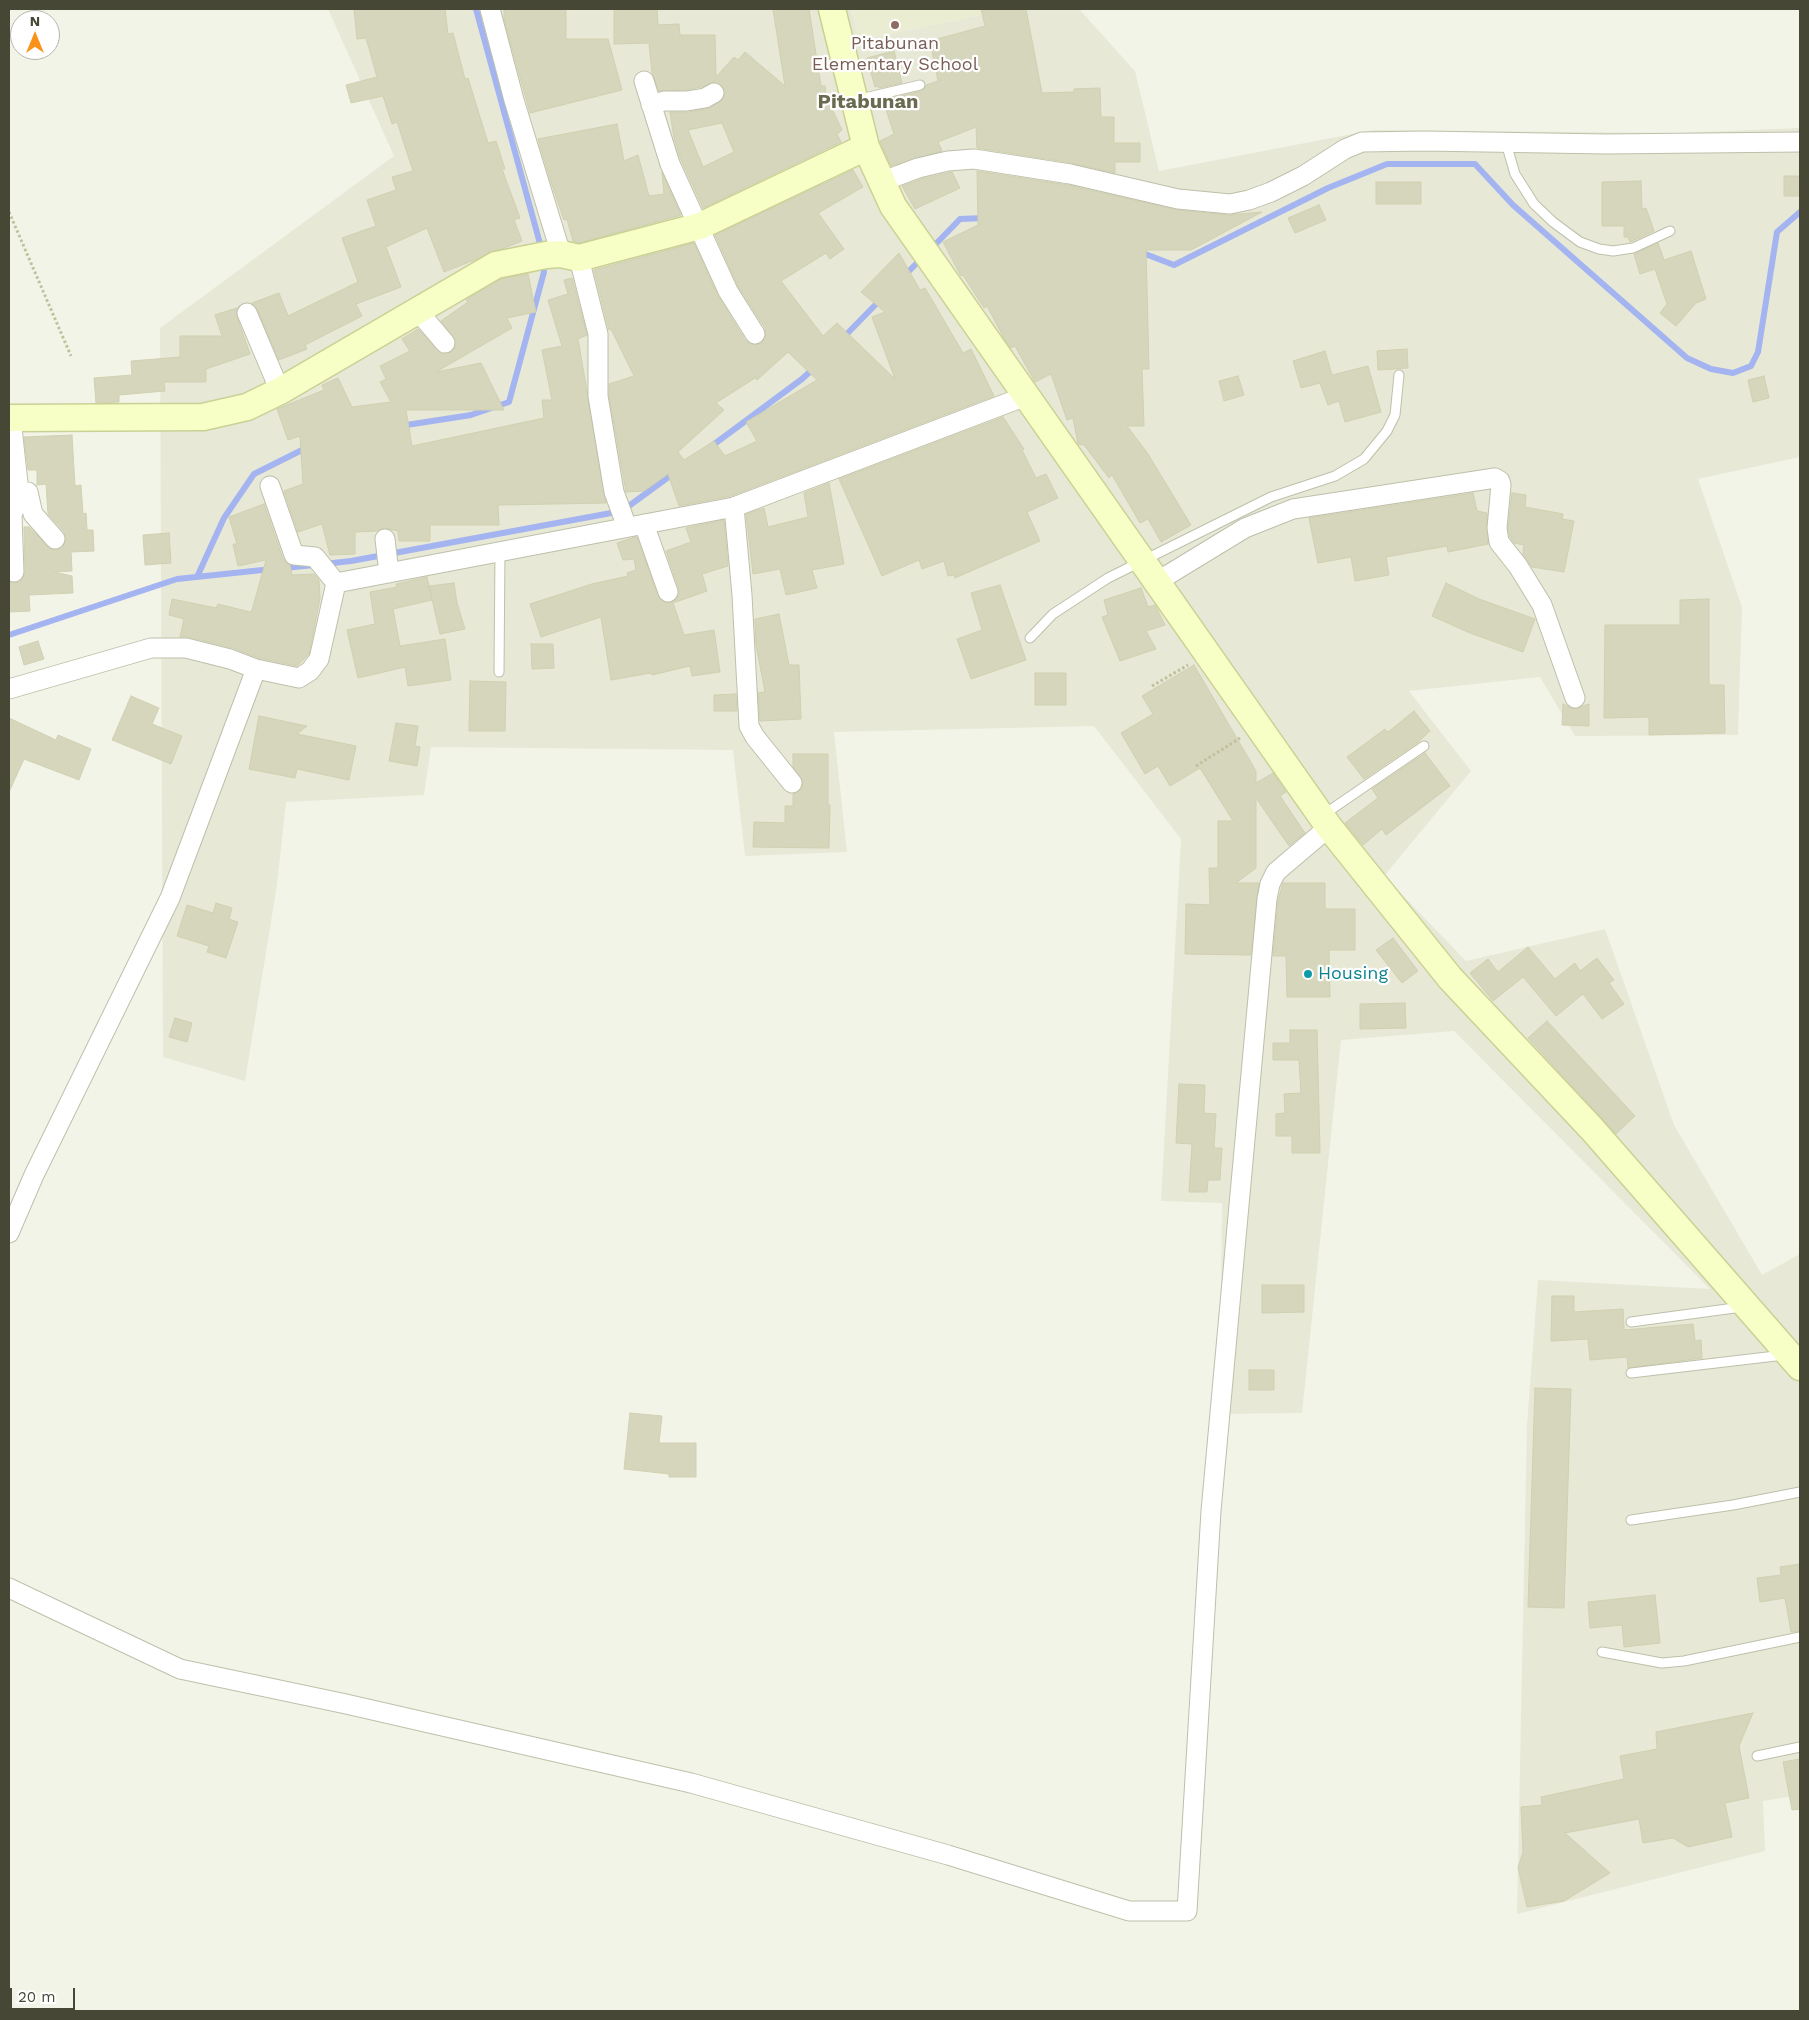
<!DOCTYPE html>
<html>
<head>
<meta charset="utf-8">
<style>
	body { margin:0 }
	#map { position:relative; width:1809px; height:2020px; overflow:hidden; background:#f3f4e8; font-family:"Work Sans",sans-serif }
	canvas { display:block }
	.frame { position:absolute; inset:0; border:10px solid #474736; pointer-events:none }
	.north { position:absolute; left:10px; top:10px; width:50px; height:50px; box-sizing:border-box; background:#fff; border:1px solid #b5b5af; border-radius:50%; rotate:0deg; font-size:14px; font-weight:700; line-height:20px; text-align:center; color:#474736 }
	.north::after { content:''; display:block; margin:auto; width:18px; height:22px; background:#fb9218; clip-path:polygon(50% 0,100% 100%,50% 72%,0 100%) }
	.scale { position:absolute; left:10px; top:1988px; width:65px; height:22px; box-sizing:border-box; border:2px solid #474736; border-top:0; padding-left:6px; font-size:15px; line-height:18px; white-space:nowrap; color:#474736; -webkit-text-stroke:4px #fff; paint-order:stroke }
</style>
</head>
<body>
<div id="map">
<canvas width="1809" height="2020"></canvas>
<div class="frame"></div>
<div class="north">N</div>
<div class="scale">20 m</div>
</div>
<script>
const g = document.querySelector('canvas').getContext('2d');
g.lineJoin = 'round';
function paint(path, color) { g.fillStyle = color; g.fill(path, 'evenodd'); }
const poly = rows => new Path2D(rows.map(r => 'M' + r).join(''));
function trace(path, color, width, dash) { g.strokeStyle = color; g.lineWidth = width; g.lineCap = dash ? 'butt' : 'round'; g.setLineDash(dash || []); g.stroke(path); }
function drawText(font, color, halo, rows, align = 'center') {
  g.font = font + ' "Work Sans",sans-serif'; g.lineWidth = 4.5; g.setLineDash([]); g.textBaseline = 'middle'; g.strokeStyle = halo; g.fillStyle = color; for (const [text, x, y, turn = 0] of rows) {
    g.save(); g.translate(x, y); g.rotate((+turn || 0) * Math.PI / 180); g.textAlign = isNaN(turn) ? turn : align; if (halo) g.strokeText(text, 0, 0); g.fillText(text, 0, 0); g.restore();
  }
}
const residential = poly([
	[328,9,851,9,860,40,1009,9,1079,9,1135,71,1159,171,1373,130,1678,133,1800,128,1800,457,1698,479,1742,607,1738,735,1575,736,1540,677,1409,691,1471,771,1384,876,1466,961,1605,929,1674,1125,1762,1275,1800,1254,1800,1795,1763,1801,1765,1851,1517,1914,1527,1425,1538,1280,1710,1289,1454,1031,1341,1040,1302,1413,1220,1414,1222,1203,1161,1201,1181,839,1094,726,834,732,847,852,745,856,733,750,431,747,424,795,286,802,277,885,245,1081,163,1057,160,328,394,156]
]);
const education = poly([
	[851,9,1009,9,859,40]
]);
const stream = poly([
	[476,9,542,251],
	[930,250,960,219,984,218],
	[1140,252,1174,265,1328,188,1387,164,1475,164,1513,205,1687,358,1711,369,1733,373,1751,366,1758,352,1777,232,1800,212],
	[903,277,923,257],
	[842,339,880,300],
	[400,426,471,415,509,402,544,272,543,261],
	[709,448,802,379,814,368],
	[324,564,351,561,622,511,674,473],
	[284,568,314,565],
	[197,577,224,518,254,474,308,447],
	[9,635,177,579,272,569]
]);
const building = poly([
	[354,9,445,9,448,34,453,33,465,79,468,78,488,143,496,141,505,169,502,169,520,218,514,220,522,241,444,272,427,228,386,247,401,287,356,304,362,316,305,345,307,349,279,360,257,309,252,303,279,293,288,316,358,282,342,238,376,226,367,200,396,190,392,177,413,171,397,122,392,124,383,96,351,103,346,85,377,77,366,38,357,39,354,9],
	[504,9,566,9,566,39,608,39,622,90,530,113,504,19,504,9],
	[614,9,657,9,658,25,679,24,680,35,715,35,716,77,734,57,738,60,745,52,785,86,773,9,809,9,821,86,825,86,826,96,842,130,837,134,841,142,703,208,681,160,674,138,670,112,689,112,710,108,723,99,724,88,714,82,701,87,686,90,659,91,652,73,649,43,614,44,614,9],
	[722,123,734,152,703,167,688,130,722,123],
	[981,9,1026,9,1042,93,1074,92,1074,89,1100,88,1101,117,1114,117,1114,143,1140,143,1140,162,1115,162,1115,173,1072,163,977,148,976,127,938,142,942,151,891,166,880,141,894,134,883,100,921,91,926,85,938,81,930,41,985,26,981,9],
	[894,51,902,83,879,88,878,86,875,87,867,58,894,51],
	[617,124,624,161,638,155,649,196,664,194,662,172,681,215,579,243,573,241,567,219,564,220,551,182,538,139,617,124],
	[853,170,863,187,818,213,844,249,830,259,826,253,781,281,823,336,837,323,895,379,872,317,885,312,861,292,899,253,920,290,925,288,963,353,971,349,994,396,731,496,679,506,668,474,644,491,626,492,609,395,609,384,634,376,611,329,609,330,594,270,694,243,718,296,745,340,750,344,761,344,765,339,765,328,738,286,715,235,853,170],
	[788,352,817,380,746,422,757,441,725,456,714,441,684,460,678,452,724,410,716,403,755,378,757,380,788,352],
	[977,171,1068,185,1177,210,1229,215,1262,212,1191,250,1146,250,1149,369,1142,369,1144,426,1127,426,1148,454,1191,525,1161,542,1148,519,1140,523,1112,475,1109,478,1084,445,1078,444,1073,418,1067,420,1051,374,1035,382,1015,346,1011,348,1006,342,987,306,984,308,963,275,961,276,943,242,978,225,977,171],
	[952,172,960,188,915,209,902,186,921,179,952,172],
	[1784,176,1800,176,1800,196,1784,196,1784,176],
	[1641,181,1642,209,1646,208,1654,231,1630,242,1628,237,1624,237,1624,226,1602,226,1602,182,1641,181],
	[1376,182,1421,182,1421,204,1376,204,1376,182],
	[1319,205,1326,220,1295,233,1288,218,1319,205],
	[1658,243,1664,260,1691,251,1706,299,1696,303,1676,326,1660,313,1667,304,1655,269,1640,274,1634,254,1658,243],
	[528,274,536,312,507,318,512,328,436,372,481,363,504,410,406,410,412,446,544,418,542,400,552,400,542,350,562,346,548,300,568,294,564,280,572,278,587,335,578,339,606,503,498,505,499,525,430,525,430,541,399,541,398,531,384,528,377,531,355,532,355,554,330,555,322,524,298,532,284,491,303,484,300,436,288,440,277,409,324,390,322,385,338,378,352,407,391,402,380,382,386,379,380,366,410,351,402,339,418,329,441,353,452,352,455,347,456,341,441,321,468,302,466,300,501,279,528,274],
	[237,308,237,317,250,354,206,369,206,382,164,382,165,391,119,395,119,402,96,403,94,378,132,375,131,361,180,357,180,336,222,336,215,315,237,308],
	[1407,349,1408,368,1378,370,1377,351,1407,349],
	[1325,351,1332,375,1368,366,1381,412,1345,422,1339,401,1328,405,1320,383,1301,388,1293,361,1325,351],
	[1238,376,1244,395,1224,401,1219,381,1238,376],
	[1764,376,1769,398,1753,402,1748,380,1764,376],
	[1003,417,1024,449,1022,450,1036,478,1046,474,1058,498,1027,512,1040,541,955,578,954,575,948,576,944,561,922,569,919,560,882,576,839,479,1003,417],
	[72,435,75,486,81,485,83,514,86,513,87,530,93,530,94,551,71,552,72,571,54,572,72,576,73,593,29,595,30,611,9,612,9,582,20,582,25,572,24,527,29,527,51,549,58,550,66,542,64,532,48,514,46,484,37,485,37,470,28,470,24,437,72,435],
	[829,483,844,564,812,570,817,588,786,595,780,569,753,574,746,514,764,508,768,527,808,517,804,493,829,483],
	[1473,493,1477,511,1487,513,1488,544,1448,552,1447,546,1386,557,1389,575,1355,581,1351,557,1318,563,1309,518,1473,493],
	[1512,493,1526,495,1525,507,1563,514,1562,519,1574,521,1564,572,1532,567,1523,554,1524,545,1514,543,1510,537,1508,528,1512,493],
	[264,504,283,559,290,565,292,575,314,574,319,580,320,598,309,654,297,666,259,658,233,648,189,637,180,637,184,619,169,615,172,599,216,608,218,604,250,612,252,610,266,560,238,566,233,544,237,544,229,517,264,504],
	[724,520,728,566,702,574,707,591,673,603,684,635,714,630,720,672,692,676,690,666,652,675,651,673,611,680,601,617,541,637,530,604,592,584,628,576,627,573,636,570,634,559,623,560,617,543,632,538,637,537,658,596,665,603,672,602,679,595,679,589,666,551,691,542,686,528,724,520],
	[169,533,171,563,145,565,143,535,169,533],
	[427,577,432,600,393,609,400,646,445,639,451,680,408,686,405,667,358,678,347,630,375,624,370,592,397,587,396,584,427,577],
	[454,583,457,603,465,629,440,634,429,586,454,583],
	[1446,583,1479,599,1535,619,1523,652,1470,633,1432,616,1446,583],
	[1000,585,1026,660,971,679,957,639,982,630,971,593,1000,585],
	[1141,588,1148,607,1155,605,1165,625,1146,631,1156,649,1120,661,1102,617,1108,615,1104,600,1141,588],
	[1709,599,1709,685,1724,685,1725,733,1649,735,1649,717,1604,718,1605,625,1680,625,1680,600,1709,599],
	[779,614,789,665,799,665,801,719,760,721,758,693,765,692,756,645,755,619,779,614],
	[38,641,44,659,24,665,19,647,38,641],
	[531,644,553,644,554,668,532,669,531,644],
	[1194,665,1256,771,1256,783,1273,773,1286,792,1280,796,1305,833,1289,846,1256,798,1256,868,1236,883,1259,883,1251,955,1185,954,1186,904,1210,905,1209,868,1218,868,1218,821,1233,821,1200,768,1170,786,1158,766,1145,774,1121,733,1153,714,1142,696,1194,665],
	[1035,673,1066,673,1066,705,1035,705,1035,673],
	[470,681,506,682,505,731,469,731,470,681],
	[736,694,737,711,714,711,714,695,736,694],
	[131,696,159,708,152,724,182,736,171,764,112,740,131,696],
	[1563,704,1573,709,1589,704,1589,726,1562,725,1563,704],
	[1414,711,1430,731,1417,743,1364,779,1347,757,1385,729,1388,732,1414,711],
	[259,716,307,726,297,734,356,746,349,780,297,769,295,778,249,769,259,716],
	[9,718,56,740,58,735,91,749,79,780,24,759,9,792,9,718],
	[396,723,418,726,415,746,420,747,417,766,389,761,396,723],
	[1425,753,1450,786,1386,835,1382,829,1363,845,1345,823,1378,798,1372,789,1425,753],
	[793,754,828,754,828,805,830,805,829,848,753,847,754,822,785,823,785,806,793,806,793,794,802,788,803,781,793,767,793,754],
	[1283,883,1325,883,1325,909,1355,909,1355,950,1329,950,1330,997,1287,997,1286,956,1273,956,1278,901,1283,883],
	[216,903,232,908,229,919,238,922,226,958,207,952,209,946,177,936,187,905,213,913,216,903],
	[1393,938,1418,971,1402,983,1376,950,1393,938],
	[1528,947,1555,979,1575,963,1580,971,1597,958,1614,980,1609,983,1624,1004,1602,1019,1583,994,1556,1016,1523,977,1493,1001,1470,973,1488,959,1498,972,1528,947],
	[1405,1003,1406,1028,1360,1029,1360,1004,1405,1003],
	[175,1018,192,1023,187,1042,169,1037,175,1018],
	[1547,1021,1635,1116,1616,1134,1528,1038,1547,1021],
	[1290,1030,1317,1030,1320,1153,1292,1153,1292,1136,1276,1136,1276,1114,1285,1113,1284,1094,1301,1093,1299,1060,1273,1060,1273,1043,1290,1043,1290,1030],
	[1179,1084,1205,1085,1204,1113,1216,1114,1214,1148,1222,1148,1220,1180,1208,1180,1207,1192,1189,1192,1192,1144,1176,1143,1179,1084],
	[1262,1285,1304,1285,1304,1312,1262,1313,1262,1285],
	[1552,1296,1574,1296,1574,1312,1623,1309,1624,1330,1693,1324,1695,1341,1701,1340,1702,1358,1628,1368,1627,1357,1590,1360,1588,1339,1551,1341,1552,1296],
	[1249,1370,1274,1370,1274,1390,1249,1390,1249,1370],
	[1535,1388,1571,1389,1564,1608,1528,1607,1535,1388],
	[630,1413,662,1416,659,1443,696,1443,696,1477,669,1477,669,1474,624,1469,630,1413],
	[1800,1564,1800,1631,1791,1632,1785,1598,1760,1602,1757,1578,1781,1575,1780,1567,1800,1564],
	[1655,1595,1660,1643,1624,1647,1622,1625,1590,1628,1588,1602,1655,1595],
	[1753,1713,1739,1746,1749,1798,1725,1803,1732,1837,1688,1847,1673,1838,1643,1843,1639,1819,1565,1833,1610,1873,1564,1901,1527,1907,1518,1868,1523,1852,1521,1807,1542,1805,1541,1797,1624,1779,1620,1756,1657,1749,1656,1732,1753,1713],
	[1800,1759,1800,1809,1792,1810,1783,1762,1800,1759]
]);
const path = poly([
	[9,212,71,356],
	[1152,686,1188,665],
	[1196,766,1240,738]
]);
const lane = poly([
	[856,100,920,85],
	[1506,143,1515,174,1534,204,1553,222,1580,242,1599,249,1613,251,1633,248,1670,231],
	[1030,638,1053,614,1108,578,1271,497,1335,476,1364,459,1387,431,1395,415,1399,375],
	[499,672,500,550],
	[1323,815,1424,746],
	[1631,1322,1742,1307],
	[1631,1373,1784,1355],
	[1631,1520,1733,1505,1800,1492],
	[1602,1652,1662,1663,1684,1661,1800,1637],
	[1757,1756,1800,1747]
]);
const street = poly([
	[490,9,514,100,561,254],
	[644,81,670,164,728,291,755,334],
	[651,105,664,101,687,101,705,98,714,93],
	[881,182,918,168,948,161,974,159,1070,174,1178,199,1230,204,1249,200,1271,192,1303,176,1345,149,1362,142,1424,141,1606,144,1800,142],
	[579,258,598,334,598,396,614,492,627,527],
	[417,310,445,343],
	[247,313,280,391],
	[11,418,18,483,18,498,12,515,14,572],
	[270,486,294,555,315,557,336,583],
	[28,492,33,514,55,539],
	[734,507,742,595,749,726,755,737,792,783],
	[644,524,668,592],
	[385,539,389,573],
	[1158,581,1245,528,1293,509,1495,478,1500,481,1501,485,1497,528,1499,542,1518,566,1542,605,1575,698],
	[336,583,734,507,1026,396],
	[9,689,151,648,186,648,230,659,256,669,299,678,310,671,319,659,336,583],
	[9,1233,34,1175,170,898,256,669],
	[9,1588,180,1669,346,1704,691,1783,948,1855,1129,1911,1187,1911,1211,1511,1267,899,1270,884,1276,872,1329,827]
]);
const secondary = poly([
	[832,9,866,147,893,206,1329,827,1450,978,1592,1129,1800,1367],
	[9,418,203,417,247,407,280,391,496,265,546,255,561,254,579,258,700,226,866,147]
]);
const markers = [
	[895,25,5,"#8d6e63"],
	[1308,974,5,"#0f9aa8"]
];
const educationNames = [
	["Pitabunan",895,44],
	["Elementary School",895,65]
];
const cultureNames = [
	["Housing",1318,974]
];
const quarterNames = [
	["Pitabunan",868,102]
];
paint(residential, '#e7e8d6');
paint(education, '#eaedd2');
trace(stream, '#a4b4f1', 6);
paint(building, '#d6d6bd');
trace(building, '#d1d0b0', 1);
trace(lane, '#bec0aa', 11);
trace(street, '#bec0aa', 21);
trace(secondary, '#cad195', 29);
trace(path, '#c0c19b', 3, [2.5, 2.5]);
trace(lane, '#fff', 9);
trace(street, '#fff', 19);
trace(secondary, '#f7ffc7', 26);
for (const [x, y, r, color] of markers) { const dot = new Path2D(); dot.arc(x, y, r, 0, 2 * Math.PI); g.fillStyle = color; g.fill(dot); trace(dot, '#fff', 2); }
drawText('18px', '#785e54', '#fff', educationNames);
drawText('18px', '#0d838f', '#fff', cultureNames, 'left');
drawText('bold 20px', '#6a6a4e', '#fff', quarterNames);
</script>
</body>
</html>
